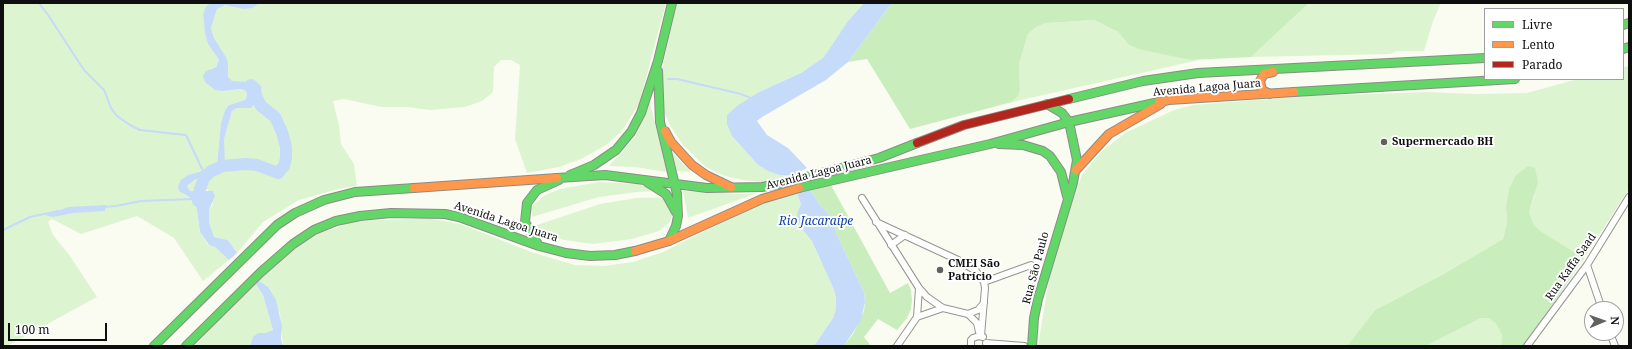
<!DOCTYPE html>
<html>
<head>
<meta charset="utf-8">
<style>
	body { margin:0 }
	#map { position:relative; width:1632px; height:349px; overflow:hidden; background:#fafcf2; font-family:"Noto Serif",serif }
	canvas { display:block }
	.frame { position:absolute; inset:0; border:4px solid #0e0e0e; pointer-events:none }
	.legend { position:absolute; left:1484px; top:8px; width:140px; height:72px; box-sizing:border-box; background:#fff; border:1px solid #9f9f9f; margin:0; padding:5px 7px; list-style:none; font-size:12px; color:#0e0e0e }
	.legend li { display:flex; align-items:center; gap:8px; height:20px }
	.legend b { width:20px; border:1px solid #9f9f9f }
	.north { position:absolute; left:1584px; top:301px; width:40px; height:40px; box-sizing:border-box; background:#fff; border:1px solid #9f9f9f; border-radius:50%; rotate:88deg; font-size:11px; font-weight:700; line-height:16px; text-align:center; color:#0e0e0e }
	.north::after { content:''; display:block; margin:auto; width:14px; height:18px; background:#61615e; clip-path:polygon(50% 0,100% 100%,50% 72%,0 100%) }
	.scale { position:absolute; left:8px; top:323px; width:99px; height:18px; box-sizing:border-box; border:2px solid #0e0e0e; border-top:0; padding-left:5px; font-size:12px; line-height:14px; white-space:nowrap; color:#0e0e0e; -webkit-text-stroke:3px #fff; paint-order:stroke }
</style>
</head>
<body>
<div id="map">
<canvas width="1632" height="349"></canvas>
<div class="frame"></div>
<ul class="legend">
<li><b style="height:5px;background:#63d668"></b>Livre</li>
<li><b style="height:5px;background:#ff974d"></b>Lento</li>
<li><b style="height:5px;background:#b3261e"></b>Parado</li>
</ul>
<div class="north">N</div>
<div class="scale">100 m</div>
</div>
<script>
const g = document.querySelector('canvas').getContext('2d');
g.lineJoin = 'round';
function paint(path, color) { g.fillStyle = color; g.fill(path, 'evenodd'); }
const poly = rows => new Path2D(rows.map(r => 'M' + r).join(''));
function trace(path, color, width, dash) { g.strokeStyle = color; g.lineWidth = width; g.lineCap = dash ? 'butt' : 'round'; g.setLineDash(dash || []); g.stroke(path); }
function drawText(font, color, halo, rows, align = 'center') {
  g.font = font + ' "Noto Serif",serif'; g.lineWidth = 4; g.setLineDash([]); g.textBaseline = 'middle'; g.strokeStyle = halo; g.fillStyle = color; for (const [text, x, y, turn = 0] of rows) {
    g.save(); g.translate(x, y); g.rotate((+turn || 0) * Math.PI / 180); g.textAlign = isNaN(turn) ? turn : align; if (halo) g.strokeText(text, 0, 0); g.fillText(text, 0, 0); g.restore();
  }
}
const green = poly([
	[3,3,211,3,206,6,203,14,205,32,208,44,219,60,216,67,210,69,223,91,241,89,246,91,247,96,245,100,229,105,225,110,221,123,217,164,212,168,188,175,183,194,194,200,197,210,200,232,208,245,215,247,229,260,203,281,174,238,137,216,81,234,52,219,48,222,53,235,70,256,97,297,7,346,3,346],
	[260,3,666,3,639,104,621,132,606,145,581,159,559,167,527,173,515,139,520,65,511,60,501,60,494,67,493,92,482,101,465,107,430,110,407,107,381,107,344,99,333,101,339,125,341,144,354,164,357,186,338,189,299,200,263,222,237,253,228,240,214,237,209,222,209,210,213,204,208,190,190,191,187,186,196,179,219,175,224,149,224,138,232,111,237,108,251,108,255,104,262,87,256,82,232,81,228,77,226,57,214,38,211,28,217,8,225,5,252,8],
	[676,3,864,3,848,21,824,57,801,73,759,92,748,99,732,136,758,165,768,171,788,176,760,182,743,180,725,176,706,167,683,145,671,127,663,110,660,80],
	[1309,3,1441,3,1433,21,1424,51,1397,51,1390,54,1251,57],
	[1094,20,1118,32,1128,44,1191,60,1199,60,1012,102,1019,95,1020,90,1019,64,1028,34,1036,27,1046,23],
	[1629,66,1629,189,1584,258,1542,232,1534,225,1529,212,1535,194,1509,189,1506,206,1507,222,1503,239,1440,276,1375,310,1347,346,1038,346,1052,261,1082,175,1100,153,1125,133,1174,110,1193,105,1307,96,1428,92,1474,94,1527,93,1578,79,1623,79,1623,67],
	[650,103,667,172,635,167,609,166,635,137],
	[673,153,681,162,691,172,677,171],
	[599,182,637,184,661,191,637,192,599,197,532,217,531,207,545,195,560,189],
	[683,191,743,194,757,193,688,218],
	[797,193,801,204,797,213,812,241,834,290,836,299,836,309,833,318,814,346,283,346,280,313,259,281,288,252,320,233,355,221,429,218,460,224,534,253,575,265,604,266,633,262,663,252,761,203],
	[669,197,674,210,670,222,659,231,632,239,592,244,564,240,543,234,534,226,600,204,637,198],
	[256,284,263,295,273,330,251,342,250,346,195,346,217,321],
	[1481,318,1489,318,1496,324,1502,335,1501,346,1426,346]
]);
const forest = poly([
	[892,3,1309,3,1251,57,1191,60,1138,49,1128,44,1118,32,1094,20,1046,23,1036,27,1028,34,1019,64,1020,90,1019,95,1012,102,910,129,867,59,848,62],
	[1528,166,1535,168,1538,182,1529,212,1534,225,1542,232,1584,258,1525,346,1501,346,1502,335,1496,324,1489,318,1481,318,1426,346,1347,346,1375,310,1440,276,1503,239,1507,222,1506,206,1509,189,1516,175],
	[831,185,890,293,908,283,911,290,912,300,911,309,907,318,897,330,878,319,864,337,871,346,844,346,853,334,864,311,865,302,864,292,837,235,829,214,820,205,809,188]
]);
const water = poly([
	[211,3,260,3,252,8,244,9,225,5,217,9,211,28,214,38,226,57,228,63,228,77,232,81,257,82,262,87,255,104,251,108,237,108,232,111,224,139,225,167,219,175,196,179,187,186,190,191,213,191,215,196,209,210,209,222,214,237,228,240,237,253,229,260,215,247,209,245,200,232,197,210,194,200,179,191,178,186,181,180,188,175,212,168,217,164,221,123,225,110,229,105,245,100,247,96,246,91,241,89,223,91,215,90,205,82,203,76,206,71,216,67,219,60,208,44,205,33,203,14,206,6],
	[864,3,892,3,848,62,826,80,762,117,757,121,767,135,788,148,807,168,801,171,801,173,792,176,780,175,768,171,758,165,732,136,727,124,727,115,737,106,759,92,801,73,824,57,848,21],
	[809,188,820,205,829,214,837,235,864,292,865,302,861,320,844,346,814,346,833,318,836,309,836,299,834,290,812,241,797,222,797,213,801,204,797,193],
	[106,205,105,211,73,213,53,217,45,215,69,207],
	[259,281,268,287,276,300,282,326,281,339,283,346,250,346,253,337,258,333,266,333,273,330,263,295,256,284]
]);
const stream = poly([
	[39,3,48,15,84,70,104,90,111,108,117,116,130,125,140,130,186,135,203,171],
	[668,79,677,79,741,94,753,99],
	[104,207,116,206,141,201,193,199],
	[3,230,30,217,58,211]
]);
const river = poly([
	[198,201,200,189,204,178,211,171,223,166,246,164,257,165,278,173,284,166,286,158,286,147,282,132,275,117,261,106,257,98,254,88,251,85]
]);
const street = poly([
	[862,198,919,288,917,317,897,346],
	[876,222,958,260,976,271,984,282,985,288,981,336],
	[891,245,905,235],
	[1587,265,1602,309],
	[984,282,1031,265],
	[919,288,927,297,943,308,968,314,977,323,979,332],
	[968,314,978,310,984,303],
	[917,317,943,308],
	[1610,333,1615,346],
	[986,343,1024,346],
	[971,346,971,340,973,338,979,336,983,337],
	[1527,346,1587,265,1629,197]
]);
const fast = poly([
	[1623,25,1629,23],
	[1623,49,1629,47],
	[658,71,660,122,677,194,678,216,676,226,669,241],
	[1294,92,1515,79],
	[1069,99,1143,81,1198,73,1485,58],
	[999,144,1023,145,1043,151,1050,156,1061,172,1067,196],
	[570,175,594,165,616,150,631,132,641,113,658,61,672,3],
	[557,178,605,175,707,188,762,187,783,183,879,158,917,143],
	[647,182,666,194,676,212],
	[799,188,990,144,1069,122,1159,102],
	[539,246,525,222,527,203,537,190,559,180],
	[154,346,277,225,295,213,324,200,355,192,414,188],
	[186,346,261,272,293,244,314,230,336,221,360,216,391,213,445,214,459,217,539,246,566,253,590,256,615,255,635,251],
	[1032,346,1034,318,1038,299,1073,183,1077,160,1069,122,1062,113,1047,104]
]);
const slow = poly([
	[1270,94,1262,90,1260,81,1264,74,1273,72],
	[1159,102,1169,100,1294,92],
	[665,131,671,142,692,165,706,175,731,187],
	[1076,170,1109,134,1161,104],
	[414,188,557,178],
	[635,251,669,241,762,199,799,188]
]);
const jam = poly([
	[917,143,964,125,1069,99]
]);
const markers = [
	[1384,142,4,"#61615e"],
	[940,270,4,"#61615e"]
];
const streetNames = [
	["Avenida Lagoa Juara",1207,88,-5],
	["Avenida Lagoa Juara",819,173,-14],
	["Avenida Lagoa Juara",506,222,18],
	["Rua Kaffa Saad",1571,267,-55],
	["Rua São Paulo",1036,268,-75]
];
const poiNames = [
	["Supermercado BH",1392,142],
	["CMEI São",948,264],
	["Patrício",948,277]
];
const waterNames = [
	["Rio Jacaraípe",816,222]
];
paint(green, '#ddf4d0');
paint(forest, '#caedbe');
paint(water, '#c6daf9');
trace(stream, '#c6daf9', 2);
trace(river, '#c6daf9', 12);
trace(street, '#949591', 8);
trace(fast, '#8b8c87', 10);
trace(slow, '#8b8c87', 10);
trace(jam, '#8b8c87', 10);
trace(street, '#fefffd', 6);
trace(fast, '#63d668', 8);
trace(slow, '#ff974d', 8);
trace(jam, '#b3261e', 8);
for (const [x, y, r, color] of markers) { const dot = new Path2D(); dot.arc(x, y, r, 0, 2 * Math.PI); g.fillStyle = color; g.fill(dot); trace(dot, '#fff', 1.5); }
drawText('11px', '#0e0e0e', '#fff', streetNames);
drawText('bold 11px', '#0e0e0e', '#fff', poiNames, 'left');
drawText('italic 12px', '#0b3fac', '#fff', waterNames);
</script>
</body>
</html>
